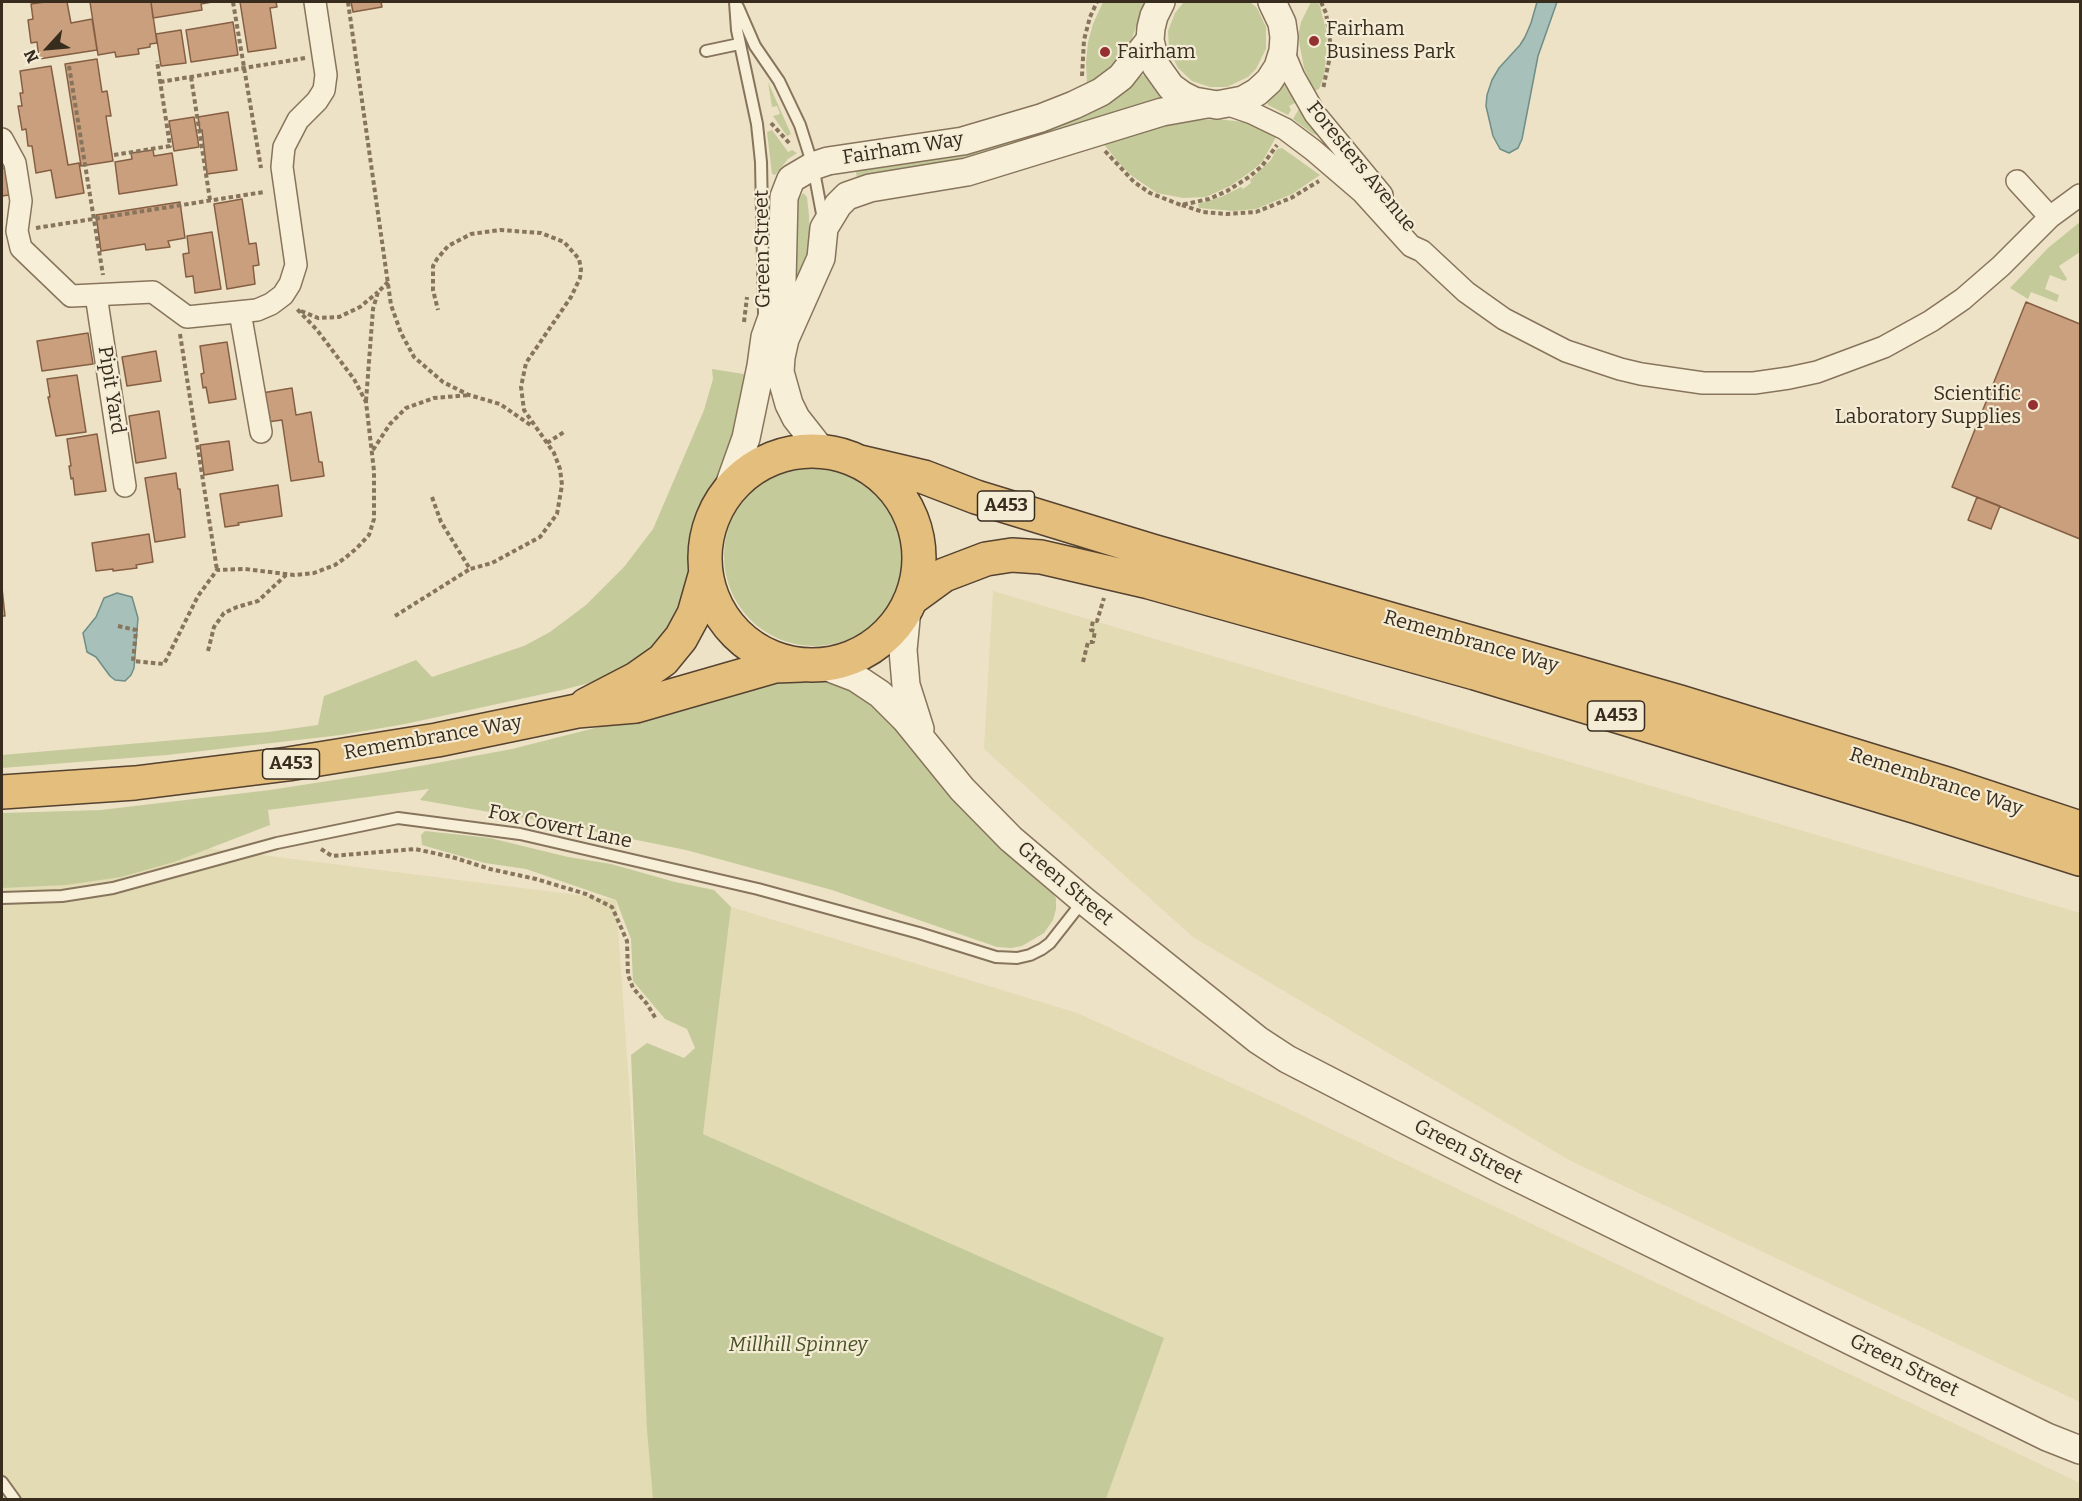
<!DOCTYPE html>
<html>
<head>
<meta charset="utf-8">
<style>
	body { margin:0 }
	#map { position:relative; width:2082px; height:1501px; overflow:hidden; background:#ede2c6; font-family:Bitter,serif }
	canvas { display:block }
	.frame { position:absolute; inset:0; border:3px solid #382c1f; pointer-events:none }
	.north { position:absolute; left:18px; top:18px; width:60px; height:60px; -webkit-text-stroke:4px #f4ecd5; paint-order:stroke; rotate:244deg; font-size:16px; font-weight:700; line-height:24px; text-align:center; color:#382c1f }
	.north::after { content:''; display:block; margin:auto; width:21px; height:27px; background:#382c1f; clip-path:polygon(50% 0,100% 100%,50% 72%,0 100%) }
</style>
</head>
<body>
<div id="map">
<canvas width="2082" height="1501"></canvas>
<div class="frame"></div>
<div class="north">N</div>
</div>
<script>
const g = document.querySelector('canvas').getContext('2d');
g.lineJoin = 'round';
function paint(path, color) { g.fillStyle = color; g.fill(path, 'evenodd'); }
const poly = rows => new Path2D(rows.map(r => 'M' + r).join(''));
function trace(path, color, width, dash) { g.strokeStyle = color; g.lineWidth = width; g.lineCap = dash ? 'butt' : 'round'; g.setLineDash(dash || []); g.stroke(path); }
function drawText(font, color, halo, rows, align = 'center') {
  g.font = font + ' Bitter,serif'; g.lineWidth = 4.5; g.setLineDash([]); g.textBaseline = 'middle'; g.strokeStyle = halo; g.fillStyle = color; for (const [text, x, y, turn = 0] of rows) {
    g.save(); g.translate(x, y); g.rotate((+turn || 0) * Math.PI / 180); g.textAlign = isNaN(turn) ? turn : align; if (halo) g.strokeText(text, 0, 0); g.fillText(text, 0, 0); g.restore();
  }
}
const farmland = poly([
	[993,591,2080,913,2080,1402,1569,1160,1193,937,984,749],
	[2,822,616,900,658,1499,2,1500],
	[731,907,1077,1013,1278,1104,2080,1483,2080,1499,1106,1499,1164,1338,703,1134]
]);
const green = poly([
	[1103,2,1145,2,1131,41,1123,55,1116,64,1087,86,1086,62,1088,42,1093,24],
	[1184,2,1250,2,1257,8,1266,27,1266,49,1256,69,1248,77,1227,87,1210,87,1192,81,1178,68,1169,50,1168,31,1175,13],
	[1311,2,1317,2,1320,6,1326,30,1327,48,1324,76,1319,89,1314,91,1304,68,1298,36,1301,22],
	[1142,75,1145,76,1159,96,1160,100,963,163,846,183,845,181,857,178,855,167,1129,86],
	[768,82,791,134,787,136,773,116,780,114,777,106,772,107],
	[1284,84,1297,102,1289,106,1291,110,1288,115,1268,105,1267,102],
	[1300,107,1318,134,1317,135,1313,134,1293,119],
	[1216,119,1244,122,1276,137,1262,162,1253,170,1230,186,1206,197,1183,198,1157,193,1132,176,1119,163,1102,142,1173,122],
	[772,130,788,152,792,150,797,153,788,159,775,175,772,174,767,132],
	[1282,148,1320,175,1292,194,1256,209,1234,211,1199,208,1198,204,1221,197,1241,187,1243,189,1251,183,1250,180,1271,160,1277,149],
	[803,193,807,197,809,216,810,252,800,282,792,285,796,202],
	[2080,222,2080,252,2059,266,2067,279,2065,281,2050,275,2045,289,2059,295,2057,302,2031,292,2028,299,2010,288,2048,248],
	[712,369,750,375,731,443,719,473,701,503,694,525,689,557,690,579,685,602,660,645,616,676,562,690,405,724,341,735,167,755,2,768,2,755,268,732,318,725,324,696,416,660,432,677,524,646,550,632,586,605,624,567,653,529,704,410,713,379],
	'724 556a90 90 0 1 1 180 0a90 90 0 1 1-180 0Z',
	[823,681,849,687,872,698,1052,888,1056,899,1056,909,1053,920,1044,933,1022,946,1011,948,997,947,832,890,686,850,553,823,420,800,429,789,268,810,270,825,174,862,121,877,66,885,2,888,2,813,101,810,270,790,393,771,512,749,733,693,784,682],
	[425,831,490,838,568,857,611,864,675,882,714,890,731,907,703,1134,1164,1338,1106,1499,653,1499,647,1430,631,1055,647,1043,684,1058,695,1048,687,1029,665,1019,633,981,631,939,616,900,526,869,485,863,422,845,421,835]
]);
const water = poly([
	[1537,2,1557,2,1538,56,1522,139,1518,148,1509,153,1500,149,1493,136,1486,106,1487,95,1492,80,1499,68,1520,45,1525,37,1531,23,1537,2],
	[117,593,132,597,138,618,134,668,131,675,125,681,115,680,110,676,96,657,87,652,83,633,96,617,104,598,117,593]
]);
const building = poly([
	[45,2,67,2,71,23,92,19,97,50,39,59,37,42,31,43,28,20,33,19,31,4,45,2],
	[90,2,151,2,157,43,150,44,150,47,138,49,139,54,116,57,115,52,98,55,90,2],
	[151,2,212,2,201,4,202,10,153,18,151,2],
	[240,2,276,2,277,7,270,8,276,48,248,52,240,2],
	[351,2,381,2,382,7,353,12,351,2],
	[233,22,238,55,191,62,186,30,233,22],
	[181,30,186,63,161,66,156,34,181,30],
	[97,59,102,92,107,91,111,116,106,116,113,161,81,166,65,64,97,59],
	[51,66,68,165,79,163,84,193,56,198,51,170,36,173,32,146,28,146,26,129,22,130,18,106,22,106,20,93,23,93,20,71,51,66],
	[228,112,237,170,207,174,202,130,200,131,198,117,228,112],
	[194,117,199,147,174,151,169,121,194,117],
	[153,150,154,156,172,153,177,185,119,194,115,162,132,159,131,153,153,150],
	[2,168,5,168,9,195,2,196,2,168],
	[242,199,249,244,256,243,259,265,253,266,255,284,227,289,214,204,242,199],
	[180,202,185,238,168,241,170,247,146,250,145,244,101,251,96,215,180,202],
	[212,232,221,289,195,293,193,276,186,277,183,254,189,253,187,236,212,232],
	[2026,302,2080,324,2080,539,1952,487,2026,302],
	[88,333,93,364,42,371,37,341,88,333],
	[227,342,236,399,209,403,206,387,203,388,201,374,204,373,200,346,227,342],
	[156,351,161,381,127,386,122,357,156,351],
	[77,375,86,432,56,436,48,397,50,397,47,379,77,375],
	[292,388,296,415,311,412,319,462,322,462,324,476,291,481,282,420,267,422,262,393,292,388],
	[159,411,166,458,136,463,129,416,159,411],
	[97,434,106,491,75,495,73,478,71,479,69,466,71,466,67,439,97,434],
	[229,441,233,470,204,475,200,445,229,441],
	[176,473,178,489,180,489,185,537,155,542,145,478,176,473],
	[278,485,282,516,238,523,239,525,225,527,220,494,278,485],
	[1977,497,2000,506,1991,529,1968,520,1977,497],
	[149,534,153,562,136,565,137,568,113,571,113,569,96,571,92,543,149,534],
	[2,588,5,616,2,616,2,588]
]);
const path = poly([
	[233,2,261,168],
	[348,2,391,305,401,333,414,357,443,382,469,395,500,404,532,426],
	[1321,2,1326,13,1330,41,1329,61,1323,89],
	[69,66,103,275],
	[1082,76,1084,40,1090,17,1097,2],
	[191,77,210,200],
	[160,82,305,58],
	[771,123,790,144],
	[1105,151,1134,182,1150,193,1181,205,1209,199,1227,191,1249,177,1262,166,1277,145],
	[114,155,170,146,157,61],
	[1182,205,1203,212,1227,214,1256,212,1291,198,1319,181],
	[36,228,264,192],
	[301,311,318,318,339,317,360,307,378,292],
	[744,322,747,297],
	[180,334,217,570],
	[366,401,373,309,378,292,388,282],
	[547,443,564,432],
	[373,450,390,424,406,408,434,398,469,395],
	[432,497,441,522,470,569,492,563,540,537,557,514,562,485,560,469,554,453,524,410,521,387,526,363,571,297,580,278,581,269,579,259,564,242,541,233,500,230,471,234,448,246,437,259,433,266,433,290,438,310],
	[395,616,470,569],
	[118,626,136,630,133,661,164,664,198,596,217,570,245,569,294,575,314,573,335,565,345,558,357,548,369,535,374,519,374,471,366,402,354,379,317,330,297,309],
	[208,651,214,627,224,613,237,607,258,601,286,575],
	[1083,662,1088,642,1093,642,1095,631,1091,630,1093,621,1097,621,1104,598],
	[321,849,332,856,415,849,452,857,490,869,536,879,586,894,612,907,627,941,628,975,633,988,647,1004,656,1019]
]);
const service = poly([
	[735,2,737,30,757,124,761,162,764,313],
	[738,7,755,46,779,81,800,125,813,166,823,219],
	[706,51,739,44],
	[2,898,62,896,113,888,277,843,398,818,520,834,758,889,919,933,996,957,1017,958,1030,955,1042,949,1050,943,1083,901],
	[2,1482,15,1500]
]);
const minor = poly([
	[1283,51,1294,77,1315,114,1382,195],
	[1226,104,1252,113,1285,129,1313,150,1362,192,1411,246,1422,251,1466,292,1504,319,1566,351,1620,369,1641,374,1703,383,1754,383,1789,378,1817,372,1884,347,1931,321,1963,299,2001,266,2050,217,2080,195],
	[2,139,15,163,21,201,17,231,21,248,71,296,153,292,187,317,257,310,271,304,283,295,290,284,296,265,282,167,284,147,298,120,317,101,324,90,326,75,315,2],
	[2017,181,2050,217],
	[96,295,125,486],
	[240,312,261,432]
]);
const tertiary = poly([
	[1161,2,1154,16,1151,28,1150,40,1156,66,1171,87,1182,95,1194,101,1217,105,1243,100,1257,92,1269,81,1278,67,1283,51,1284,37,1282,23,1272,2],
	[822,451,796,418,789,404,780,372,781,357,785,339,821,258,824,228,838,205,847,196,870,188,967,172,1162,112,1207,104],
	[726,494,746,438,761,366,765,337,775,309,782,281,784,197,791,179,813,166,828,161,963,141,1041,118,1074,105,1101,92,1121,77,1150,40],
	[907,609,903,650,906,685,920,729],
	[822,665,856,678,880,694,906,720,962,789,1011,839,1083,900,1258,1040,1287,1059,1506,1172,2047,1437,2080,1450]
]);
const trunk = poly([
	'705 558a107 107 0 1 1 214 0a107 107 0 1 1-214 0Z',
	[860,462,924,477,976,497,1152,551,1680,702,1947,784,2080,828],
	[911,599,944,575,986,559,1012,555,1041,557,1149,582,1475,673,1917,807,2080,859],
	[586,705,636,679,663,660,681,638,694,614,706,572],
	[2,792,135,783,288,764,437,740,577,711,636,706,775,666,802,665]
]);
const markers = [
	[1314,41,6,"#94302f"],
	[1105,52,6,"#94302f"],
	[2033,405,6,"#94302f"]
];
const shields = [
	[1006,506,57],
	[1616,716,57],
	[291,764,57]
];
const shieldNames = [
	["A453",1006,506],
	["A453",1616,716],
	["A453",291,764]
];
const poiNames = [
	["Fairham",1326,29],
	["Business Park",1326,52],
	["Fairham",1117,52],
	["Scientific",2021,394,"right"],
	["Laboratory Supplies",2021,417,"right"]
];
const streetNames = [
	["Fairham Way",903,149,-9],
	["Foresters Avenue",1361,167,51],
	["Green Street",763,249,-91],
	["Pipit Yard",111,390,81],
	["Remembrance Way",1471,642,16],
	["Remembrance Way",433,738,-10],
	["Remembrance Way",1936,782,18],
	["Fox Covert Lane",560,827,12],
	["Green Street",1065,884,40],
	["Green Street",1468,1152,27],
	["Green Street",1904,1366,26]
];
const parkNames = [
	["Millhill Spinney",798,1345]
];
paint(farmland, '#e2dbb3');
paint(green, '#c4ca9a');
paint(water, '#a7c0b9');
trace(water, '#6e8e87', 1.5);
paint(building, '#c99f7d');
trace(building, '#855f43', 1.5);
trace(service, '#87745c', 14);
trace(minor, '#87745c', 24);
trace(tertiary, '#87745c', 30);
trace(trunk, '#554230', 36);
trace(path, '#87745c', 4, [4.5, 3]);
trace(service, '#f8efd9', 10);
trace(minor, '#f8efd9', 21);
trace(tertiary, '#f8efd9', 27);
trace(trunk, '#e3be7c', 33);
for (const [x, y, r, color] of markers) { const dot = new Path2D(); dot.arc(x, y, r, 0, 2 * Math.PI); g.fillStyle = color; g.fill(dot); trace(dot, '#f4ecd5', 2); }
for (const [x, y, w] of shields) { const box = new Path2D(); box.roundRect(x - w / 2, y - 15, w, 30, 4.5); g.fillStyle = '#f4ecd5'; g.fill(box); trace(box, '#382c1f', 1.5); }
drawText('bold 18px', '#382c1f', null, shieldNames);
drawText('20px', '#382c1f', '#f4ecd5', poiNames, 'left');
drawText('20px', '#382c1f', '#f4ecd5', streetNames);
drawText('italic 20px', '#475327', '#f4ecd5', parkNames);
</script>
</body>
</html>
